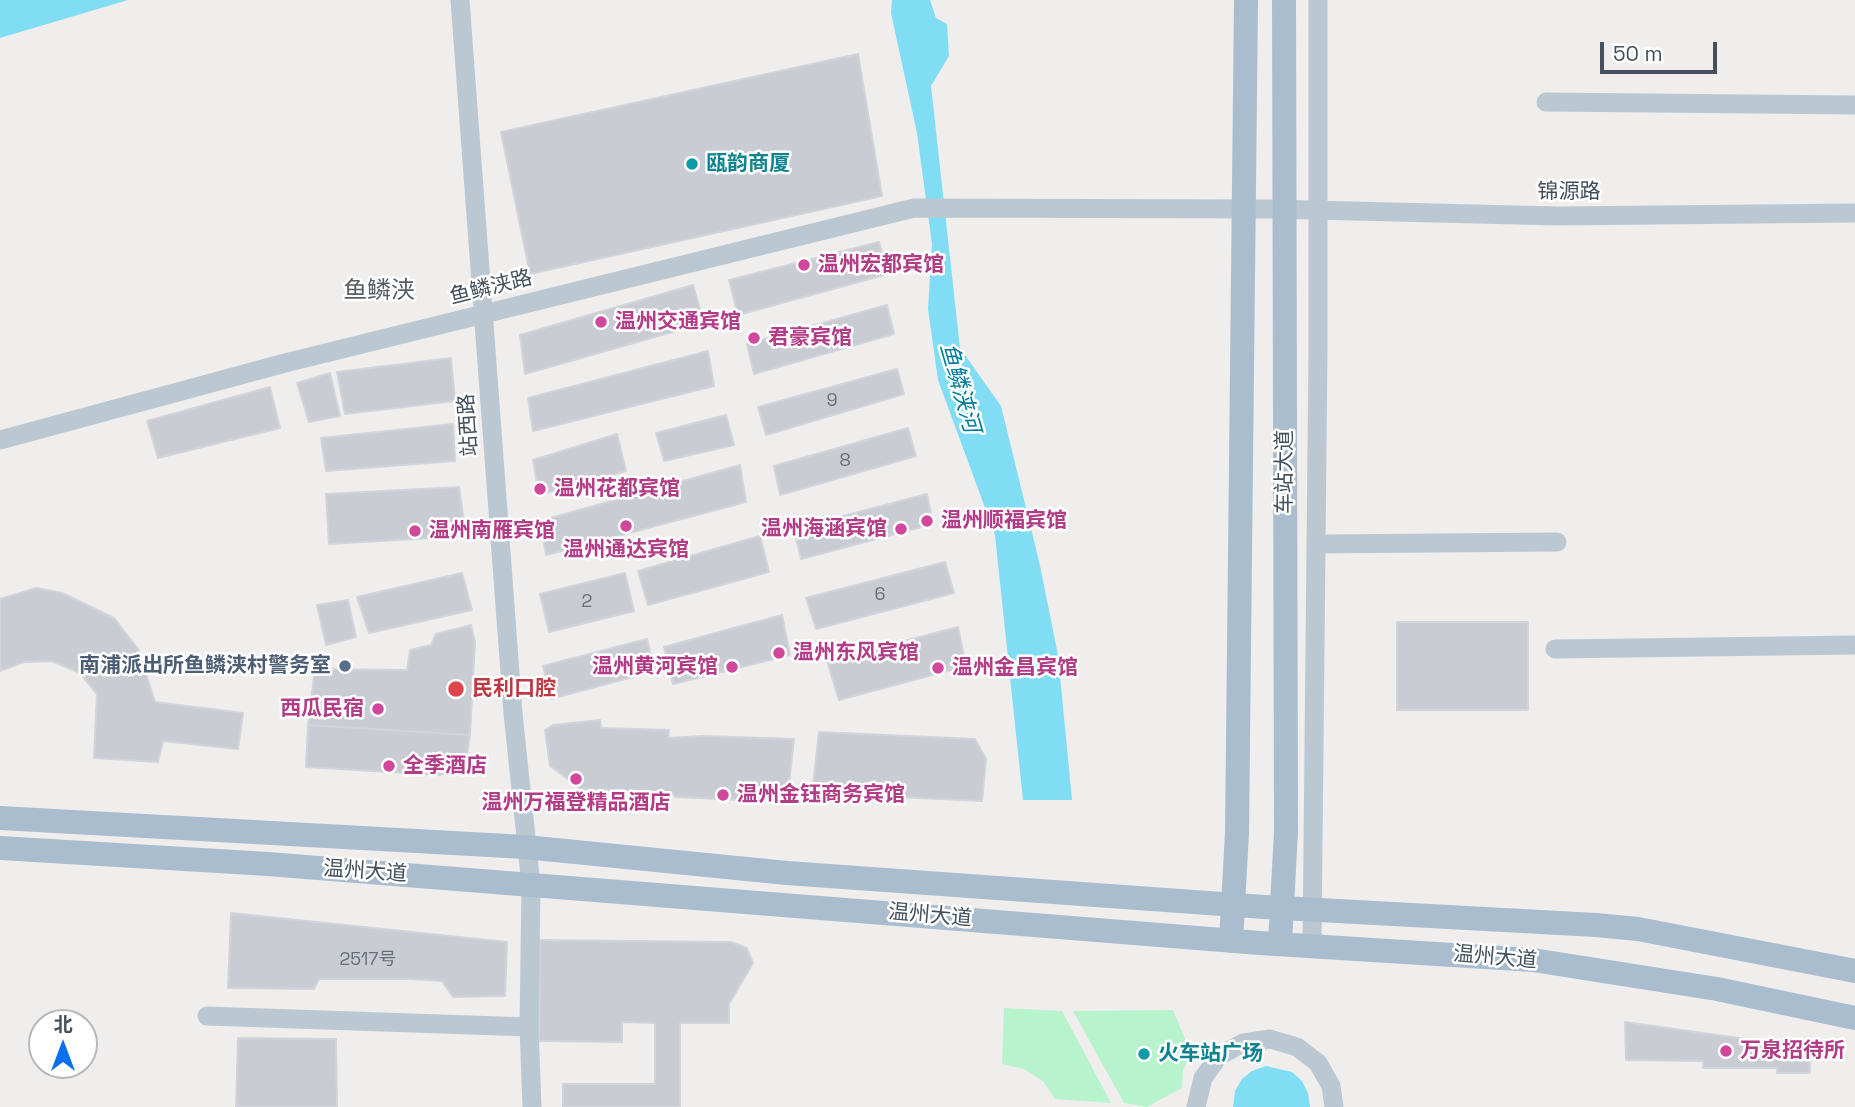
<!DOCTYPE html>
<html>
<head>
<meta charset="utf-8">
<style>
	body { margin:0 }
	#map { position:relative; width:1855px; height:1107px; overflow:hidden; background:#f0eded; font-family:"Space Grotesk","Noto Sans SC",sans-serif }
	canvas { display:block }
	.north { position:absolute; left:28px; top:1009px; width:70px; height:70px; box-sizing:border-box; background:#fff; border:2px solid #b4b9be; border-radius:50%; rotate:0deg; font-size:19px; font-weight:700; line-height:28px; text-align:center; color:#44515d }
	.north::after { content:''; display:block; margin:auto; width:24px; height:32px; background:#0970ef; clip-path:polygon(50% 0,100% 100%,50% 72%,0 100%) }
	.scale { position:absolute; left:1600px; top:42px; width:117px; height:32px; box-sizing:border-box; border:4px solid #44515d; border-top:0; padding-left:9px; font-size:21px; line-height:24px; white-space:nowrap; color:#44515d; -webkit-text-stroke:5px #fff; paint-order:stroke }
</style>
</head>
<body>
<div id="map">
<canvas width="1855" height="1107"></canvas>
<div class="north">北</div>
<div class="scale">50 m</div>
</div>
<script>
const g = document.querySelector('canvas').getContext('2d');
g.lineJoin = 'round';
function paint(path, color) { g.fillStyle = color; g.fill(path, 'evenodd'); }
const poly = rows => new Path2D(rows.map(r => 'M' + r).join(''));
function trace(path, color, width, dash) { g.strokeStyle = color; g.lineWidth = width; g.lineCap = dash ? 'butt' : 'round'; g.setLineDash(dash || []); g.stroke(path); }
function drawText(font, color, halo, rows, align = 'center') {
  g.font = font + ' "Space Grotesk","Noto Sans SC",sans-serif'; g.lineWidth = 5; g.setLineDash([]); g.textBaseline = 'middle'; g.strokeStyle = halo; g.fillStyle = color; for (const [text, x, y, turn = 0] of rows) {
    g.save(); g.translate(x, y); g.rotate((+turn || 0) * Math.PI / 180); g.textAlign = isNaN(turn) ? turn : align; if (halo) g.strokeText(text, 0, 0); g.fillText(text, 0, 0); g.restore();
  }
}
const green = poly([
	[1004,1008,1062,1011,1111,1103,1055,1099,1043,1081,1024,1069,1002,1064],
	[1173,1010,1191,1053,1183,1070,1182,1088,1147,1107,1124,1103,1073,1011]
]);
const water = poly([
	[0,0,128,0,0,38],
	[892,0,930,0,936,18,947,24,949,56,931,86,960,348,1001,406,1039,561,1058,655,1072,800,1023,800,995,535,938,380,928,309,932,244,917,133,891,13],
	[1266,1066,1292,1072,1302,1081,1308,1093,1310,1107,1233,1107,1235,1091,1242,1079,1252,1071]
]);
const building = poly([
	[858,54,882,196,530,274,501,132,858,54],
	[879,242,888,274,738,315,729,280,879,242],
	[693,285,704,323,525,374,520,335,693,285],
	[887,305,894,334,754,374,747,344,887,305],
	[708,351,714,386,533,431,528,398,708,351],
	[451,358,455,401,345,414,337,372,451,358],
	[897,369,904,394,766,435,758,407,897,369],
	[330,373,340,416,309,422,297,383,330,373],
	[270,387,280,428,158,458,147,421,270,387],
	[726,415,734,445,664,461,656,433,726,415],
	[453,424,455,461,326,471,321,438,453,424],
	[908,428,916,456,780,495,774,466,908,428],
	[617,434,626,471,539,495,533,460,617,434],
	[740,465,746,502,546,555,540,521,740,465],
	[459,487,466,536,329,544,326,494,459,487],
	[927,494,933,524,801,559,794,529,927,494],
	[760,536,769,572,648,605,638,571,760,536],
	[945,562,954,593,816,629,806,598,945,562],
	[462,573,472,610,369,633,357,597,462,573],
	[625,573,634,611,549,632,540,594,625,573],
	[36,588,62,593,114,618,138,649,155,702,243,713,238,749,163,741,158,762,94,758,97,694,80,673,52,661,24,662,0,671,0,599,36,588],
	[348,600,356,637,326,645,317,605,348,600],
	[782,615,790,655,673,684,664,647,782,615],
	[1397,622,1528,622,1528,710,1397,710,1397,622],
	[471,625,475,642,470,735,308,725,315,669,407,670,410,650,431,645,436,634,471,625],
	[958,627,966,666,839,700,827,661,958,627],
	[647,639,655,671,551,699,543,666,647,639],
	[600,720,601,728,669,730,668,738,702,736,794,739,787,802,675,797,672,792,581,789,550,766,545,730,553,725,600,720],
	[308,725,470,735,467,755,458,768,440,775,306,767,308,725],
	[819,732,975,739,986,759,982,801,812,793,819,732],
	[231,913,507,942,505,996,453,997,442,981,410,979,319,979,314,989,228,988,231,913],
	[540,940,730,942,747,948,753,963,729,1004,729,1023,680,1023,680,1107,563,1107,563,1084,655,1084,655,1023,622,1022,622,1042,539,1041,540,940],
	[1625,1022,1809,1048,1810,1073,1777,1073,1777,1068,1703,1068,1703,1061,1626,1060,1625,1022],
	[238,1038,336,1039,337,1107,236,1107,238,1038]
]);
const minor = poly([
	[460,0,513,713,531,885,529,1027,532,1107],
	[1546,102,1855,105],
	[0,440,285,363,914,208,1270,209,1558,216,1855,213],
	[1317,544,1557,542],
	[1555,649,1855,645],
	[1312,945,1318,349,1318,0],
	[207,1016,529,1027],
	[1196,1107,1203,1078,1219,1056,1243,1043,1270,1039,1297,1047,1318,1063,1331,1086,1334,1107]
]);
const major = poly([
	[0,818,525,847,787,873,1264,907,1596,925,1638,929,1855,971],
	[0,848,268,864,1260,943,1533,960,1717,989,1855,1018],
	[1231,941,1237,833,1246,0],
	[1280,943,1286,831,1284,0]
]);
const markers = [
	[692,164,7,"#0f9aa8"],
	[804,265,7,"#d1479c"],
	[601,322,7,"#d1479c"],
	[754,338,7,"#d1479c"],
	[540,489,7,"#d1479c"],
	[927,521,7,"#d1479c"],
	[626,526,7,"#d1479c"],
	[901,529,7,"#d1479c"],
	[415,531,7,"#d1479c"],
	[779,653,7,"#d1479c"],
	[345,666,7,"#5c6f8a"],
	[732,667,7,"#d1479c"],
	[938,668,7,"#d1479c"],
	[456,689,9,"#e0444e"],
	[378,709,7,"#d1479c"],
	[389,766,7,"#d1479c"],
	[576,779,7,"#d1479c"],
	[723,795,7,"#d1479c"],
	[1726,1051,7,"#d1479c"],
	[1144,1054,7,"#0f9aa8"]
];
const numberNames = [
	["9",832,401],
	["8",845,461],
	["6",880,595],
	["2",587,602],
	["2517号",368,960]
];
const cultureNames = [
	["瓯韵商厦",706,164],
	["火车站广场",1158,1054]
];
const streetNames = [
	["锦源路",1569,192],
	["鱼鳞浃路",491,288,-14],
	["站西路",469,425,-94],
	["车站大道",1285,472,-90],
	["温州大道",365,872,4],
	["温州大道",930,916,5],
	["温州大道",1495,958,5]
];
const hotelNames = [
	["温州宏都宾馆",818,265],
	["温州交通宾馆",615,322],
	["君豪宾馆",768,338],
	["温州花都宾馆",554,489],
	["温州顺福宾馆",941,521],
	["温州海涵宾馆",887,529,"right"],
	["温州南雁宾馆",429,531],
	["温州通达宾馆",626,550,"center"],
	["温州东风宾馆",793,653],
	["温州黄河宾馆",718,667,"right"],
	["温州金昌宾馆",952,668],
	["西瓜民宿",364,709,"right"],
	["全季酒店",403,766],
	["温州金钰商务宾馆",737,795],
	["温州万福登精品酒店",576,803,"center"],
	["万泉招待所",1740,1051]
];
const serviceNames = [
	["南浦派出所鱼鳞浃村警务室",331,666]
];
const healthNames = [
	["民利口腔",472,689]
];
const waterNames = [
	["鱼鳞浃河",959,388,74]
];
const quarterNames = [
	["鱼鳞浃",379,291]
];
paint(green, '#b7f3cd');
paint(water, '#80ddf3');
paint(building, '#c9ccd3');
trace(building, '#d1d4da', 2);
trace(minor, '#bcc8d1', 19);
trace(major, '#aabdcf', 24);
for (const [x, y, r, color] of markers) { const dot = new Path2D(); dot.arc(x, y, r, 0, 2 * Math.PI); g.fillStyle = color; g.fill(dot); trace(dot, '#fff', 2.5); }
drawText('18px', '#65707a', null, numberNames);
drawText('bold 21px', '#0d838f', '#fff', cultureNames, 'left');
drawText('21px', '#44515d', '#fff', streetNames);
drawText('bold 21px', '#b23c85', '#fff', hotelNames, 'left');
drawText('bold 21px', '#4e5e75', '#fff', serviceNames, 'right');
drawText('bold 21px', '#be3a42', '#fff', healthNames, 'left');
drawText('italic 23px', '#037d9c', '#fff', waterNames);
drawText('24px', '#595e63', '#fff', quarterNames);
</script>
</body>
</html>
